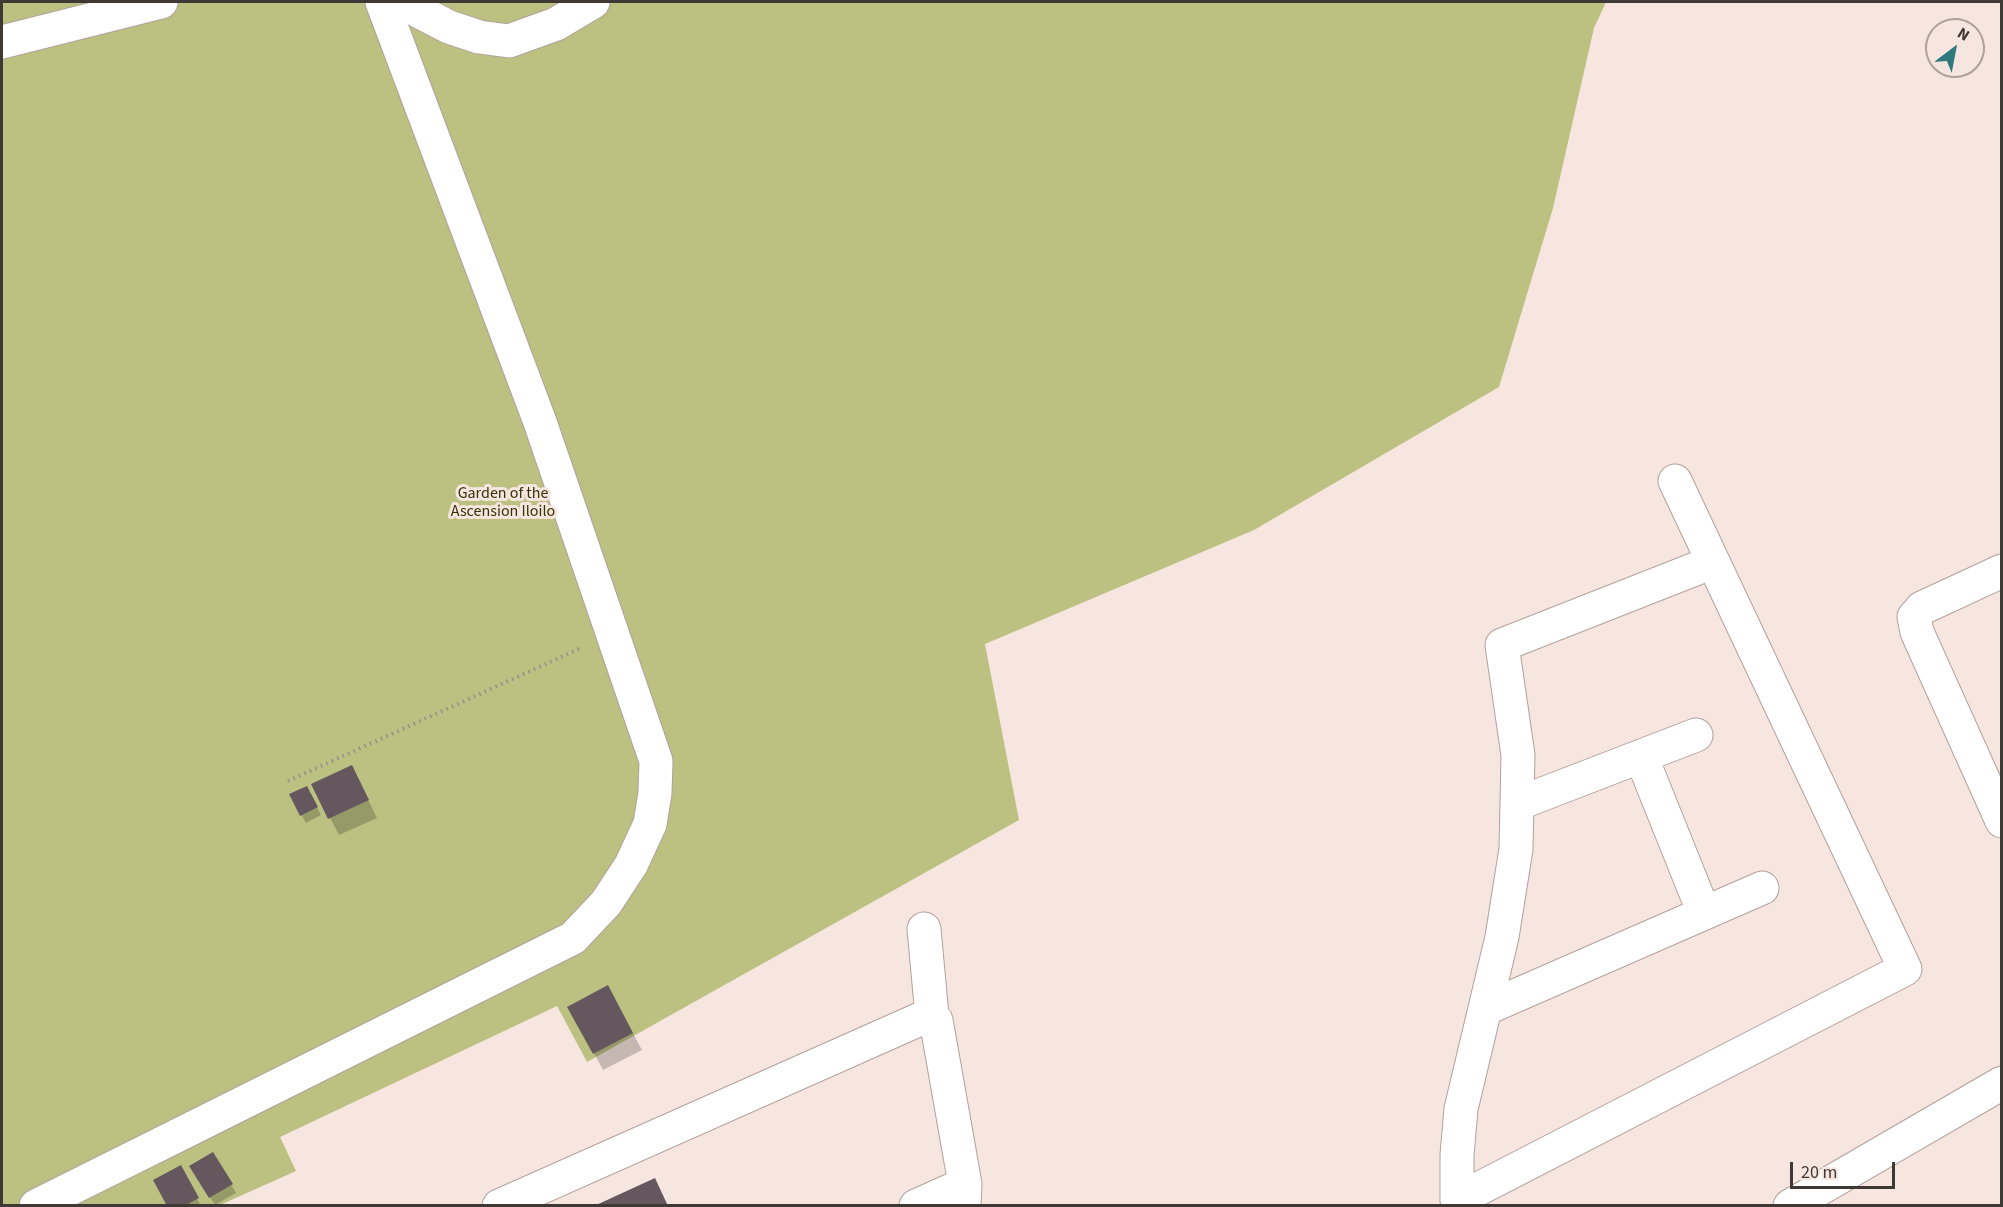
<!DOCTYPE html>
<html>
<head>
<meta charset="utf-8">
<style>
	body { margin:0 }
	#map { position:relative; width:2003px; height:1207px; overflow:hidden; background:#f7e6e0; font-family:"Source Sans 3",sans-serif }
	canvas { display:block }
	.frame { position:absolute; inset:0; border:3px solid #3f3936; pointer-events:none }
	.north { position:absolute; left:1925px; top:18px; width:60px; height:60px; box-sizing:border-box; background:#f7e6e0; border:2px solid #ada19c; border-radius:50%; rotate:32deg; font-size:16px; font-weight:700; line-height:24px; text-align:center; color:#3f3936 }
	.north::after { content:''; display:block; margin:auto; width:21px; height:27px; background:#307a7d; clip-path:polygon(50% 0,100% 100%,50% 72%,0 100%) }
	.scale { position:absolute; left:1790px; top:1162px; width:105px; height:27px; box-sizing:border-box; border:3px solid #3f3936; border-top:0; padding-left:8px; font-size:18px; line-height:21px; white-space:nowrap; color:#3f3936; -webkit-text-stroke:4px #f7e6e0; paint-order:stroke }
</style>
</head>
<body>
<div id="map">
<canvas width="2003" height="1207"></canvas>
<div class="frame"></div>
<div class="north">N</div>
<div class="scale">20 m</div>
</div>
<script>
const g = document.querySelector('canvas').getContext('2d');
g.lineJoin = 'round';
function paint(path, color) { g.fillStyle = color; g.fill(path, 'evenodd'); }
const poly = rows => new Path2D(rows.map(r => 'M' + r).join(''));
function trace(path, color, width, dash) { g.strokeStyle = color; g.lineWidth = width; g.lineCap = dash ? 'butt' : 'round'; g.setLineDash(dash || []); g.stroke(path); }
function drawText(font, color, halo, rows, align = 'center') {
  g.font = font + ' "Source Sans 3",sans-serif'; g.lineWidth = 6; g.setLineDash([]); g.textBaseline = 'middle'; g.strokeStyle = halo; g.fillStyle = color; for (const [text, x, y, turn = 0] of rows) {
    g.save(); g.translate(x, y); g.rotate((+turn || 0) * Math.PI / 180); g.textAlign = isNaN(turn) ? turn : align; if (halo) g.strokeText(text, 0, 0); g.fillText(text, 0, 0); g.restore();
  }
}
const green = poly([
	[2,2,1606,2,1594,28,1553,208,1499,387,1254,530,985,644,1019,820,587,1062,557,1006,280,1137,296,1171,220,1205,2,1206]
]);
const shadow = poly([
	[352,767,377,818,339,835,313,785],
	[291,795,311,796,321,815,306,823],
	[617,1004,642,1050,603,1070,594,1053],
	[213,1154,236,1193,215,1205,191,1167],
	[180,1167,201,1206,169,1206]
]);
const building = poly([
	[352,765,369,800,328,819,311,784],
	[307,786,318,807,300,816,289,794],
	[608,985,633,1033,593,1054,567,1007],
	[213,1152,233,1184,209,1198,189,1166],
	[181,1165,199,1198,184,1206,167,1206,153,1180],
	[655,1178,668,1206,594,1206]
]);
const path = poly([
	[288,781,581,648]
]);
const minor = poly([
	[407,2,418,11,449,27,479,37,509,41,556,24,593,2],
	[2,42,161,2],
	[2002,571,1922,608,1914,617,1917,632,2002,821],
	[1641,756,1704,913],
	[1517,804,1696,735],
	[924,929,932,1016],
	[1485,1009,1762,888],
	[1457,1200,1905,969,1675,481],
	[36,1206,573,938,606,903,631,865,650,824,655,793,656,761,540,422,382,2],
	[499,1206,927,1016,932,1016,936,1020,965,1184,964,1206],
	[916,1206,965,1184],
	[1460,1206,1457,1200,1457,1155,1461,1109,1502,937,1516,849,1518,755,1502,645,1713,562],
	[1790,1206,2002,1083]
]);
const parkNames = [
	["Garden of the",503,494],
	["Ascension Iloilo",503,512]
];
paint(green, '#bcc181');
paint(shadow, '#0003');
paint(building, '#65575e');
trace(minor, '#b1a19b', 35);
trace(path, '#9a8e8a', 4, [1.5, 4.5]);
trace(minor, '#fff', 33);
drawText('16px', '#323406', '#f7e6e0', parkNames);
</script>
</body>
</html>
